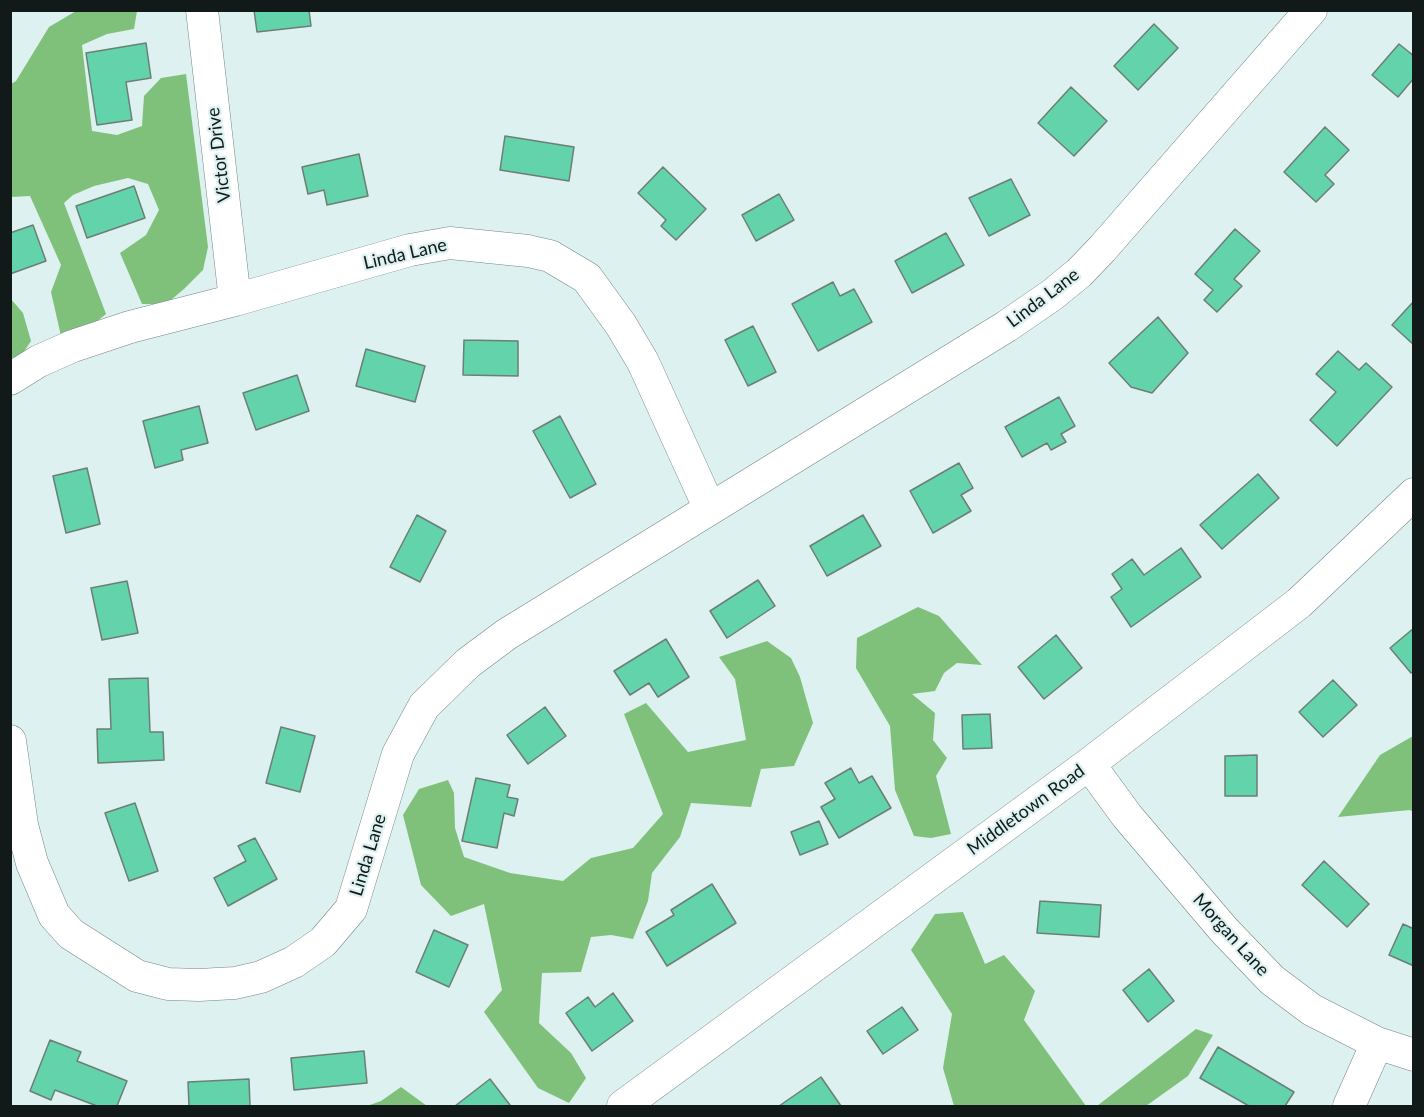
<!DOCTYPE html>
<html>
<head>
<meta charset="utf-8">
<style>
	body { margin:0 }
	#map { position:relative; width:1424px; height:1117px; overflow:hidden; background:#dcf1f0; font-family:Lato,sans-serif }
	canvas { display:block }
	.frame { position:absolute; inset:0; border:12px solid #111919; pointer-events:none }
</style>
</head>
<body>
<div id="map">
<canvas width="1424" height="1117"></canvas>
<div class="frame"></div>
</div>
<script>
const g = document.querySelector('canvas').getContext('2d');
g.lineJoin = 'round';
function paint(path, color) { g.fillStyle = color; g.fill(path, 'evenodd'); }
const poly = rows => new Path2D(rows.map(r => 'M' + r).join(''));
function trace(path, color, width, dash) { g.strokeStyle = color; g.lineWidth = width; g.lineCap = dash ? 'butt' : 'round'; g.setLineDash(dash || []); g.stroke(path); }
function drawText(font, color, halo, rows, align = 'center') {
  g.font = font + ' Lato,sans-serif'; g.lineWidth = 4.5; g.setLineDash([]); g.textBaseline = 'middle'; g.strokeStyle = halo; g.fillStyle = color; for (const [text, x, y, turn = 0] of rows) {
    g.save(); g.translate(x, y); g.rotate((+turn || 0) * Math.PI / 180); g.textAlign = isNaN(turn) ? turn : align; if (halo) g.strokeText(text, 0, 0); g.fillText(text, 0, 0); g.restore();
  }
}
const forest = poly([
	[76,11,137,11,134,29,107,34,82,45,92,131,117,135,142,126,144,96,161,78,186,74,208,247,203,270,184,289,166,304,142,304,120,253,146,235,159,210,148,184,128,178,94,186,73,195,64,203,106,314,84,332,61,336,51,292,61,265,30,196,11,197,11,84,16,81,49,27],
	[10,298,23,313,31,341,21,356,11,358],
	[918,607,939,616,982,665,957,663,944,673,935,691,912,694,935,713,933,740,947,758,936,776,951,834,931,838,914,836,895,790,890,726,856,668,857,638],
	[767,641,791,658,800,677,813,723,794,766,761,769,751,807,691,803,680,837,652,873,648,901,633,939,611,935,591,937,581,972,542,973,539,1023,571,1053,586,1078,569,1103,538,1088,484,1012,502,990,484,904,451,916,421,885,403,815,419,789,448,780,454,793,455,828,464,857,510,873,563,881,591,858,633,848,663,814,624,714,646,703,688,752,746,740,735,679,719,657],
	[1413,736,1413,812,1410,810,1338,817,1380,755],
	[963,912,985,964,1004,955,1035,991,1024,1020,1086,1106,954,1106,943,1068,952,1014,911,950,935,914],
	[1196,1029,1213,1035,1188,1076,1146,1106,1097,1106],
	[401,1087,427,1106,367,1106,381,1101]
]);
const building = poly([
	[254,10,309,10,311,26,257,32,254,10],
	[1154,24,1178,48,1138,90,1114,66,1154,24],
	[146,43,151,78,126,82,132,120,97,125,86,53,146,43],
	[1399,44,1414,56,1414,78,1398,97,1372,75,1399,44],
	[1071,87,1107,121,1074,156,1038,123,1071,87],
	[1325,127,1349,150,1325,175,1334,184,1316,202,1284,172,1325,127],
	[505,136,574,147,569,181,500,170,505,136],
	[359,154,368,196,327,205,324,190,308,194,302,167,359,154],
	[663,167,706,209,676,240,661,226,666,220,638,193,663,167],
	[1011,179,1030,215,989,236,969,198,1011,179],
	[134,186,145,218,87,238,76,206,134,186],
	[779,194,794,220,756,241,742,215,779,194],
	[33,225,46,261,10,274,10,233,33,225],
	[1235,229,1260,251,1234,279,1242,286,1217,312,1204,300,1213,290,1195,274,1235,229],
	[946,233,964,265,912,293,895,261,946,233],
	[833,282,840,296,854,289,872,322,818,351,792,304,833,282],
	[1414,301,1414,345,1392,325,1414,301],
	[1158,317,1188,353,1152,393,1131,387,1109,363,1158,317],
	[753,326,776,372,748,386,725,340,753,326],
	[464,340,518,341,518,376,463,375,464,340],
	[366,349,425,366,415,402,356,386,366,349],
	[1338,351,1359,370,1366,363,1392,387,1337,446,1310,420,1336,392,1316,374,1338,351],
	[297,375,309,411,256,430,243,393,297,375],
	[1059,397,1075,426,1061,434,1066,442,1051,450,1047,443,1022,457,1005,427,1059,397],
	[199,406,208,443,181,450,183,460,155,468,143,421,199,406],
	[560,416,596,484,570,498,533,431,560,416],
	[959,463,973,488,961,495,971,511,933,533,910,491,959,463],
	[87,468,100,524,66,533,53,476,87,468],
	[1258,474,1279,498,1222,549,1200,525,1258,474],
	[417,515,446,531,420,582,390,567,417,515],
	[863,515,881,546,827,576,810,546,863,515],
	[1181,548,1201,577,1131,627,1111,597,1122,589,1112,574,1132,559,1144,575,1181,548],
	[758,580,775,606,727,638,710,611,758,580],
	[127,581,138,633,102,640,91,588,127,581],
	[1414,628,1414,671,1411,673,1390,648,1414,628],
	[1056,635,1082,668,1044,699,1018,667,1056,635],
	[666,639,689,677,658,697,649,683,630,695,614,671,666,639],
	[148,678,150,732,163,732,164,760,98,763,97,729,111,729,109,679,148,678],
	[1333,680,1357,705,1323,737,1299,712,1333,680],
	[545,707,566,736,528,764,507,735,545,707],
	[990,714,992,748,963,749,962,715,990,714],
	[281,727,315,736,300,792,266,783,281,727],
	[1257,755,1257,796,1225,796,1225,756,1257,755],
	[851,768,859,783,872,776,891,808,839,838,821,807,835,799,825,783,851,768],
	[476,778,510,785,507,797,518,799,514,816,504,813,497,848,462,841,476,778],
	[135,803,158,871,129,881,105,813,135,803],
	[819,821,828,844,800,855,791,832,819,821],
	[255,838,277,879,228,906,214,878,246,861,238,846,255,838],
	[1324,861,1369,904,1347,927,1302,885,1324,861],
	[712,884,736,923,667,966,646,932,674,915,671,910,712,884],
	[1040,901,1101,905,1099,937,1037,933,1040,901],
	[1403,924,1414,929,1414,966,1389,955,1403,924],
	[434,930,468,945,449,987,416,972,434,930],
	[1149,969,1174,1001,1148,1022,1123,990,1149,969],
	[613,993,633,1021,592,1051,566,1013,588,997,595,1007,613,993],
	[902,1007,918,1030,883,1054,867,1031,902,1007],
	[50,1040,81,1052,77,1061,127,1081,117,1106,97,1106,55,1090,51,1100,30,1091,50,1040],
	[1218,1047,1294,1092,1285,1106,1249,1106,1200,1078,1218,1047],
	[364,1051,367,1083,294,1090,291,1058,364,1051],
	[821,1077,841,1106,779,1106,821,1077],
	[249,1079,250,1106,189,1106,188,1082,249,1079],
	[490,1079,510,1105,507,1106,455,1106,490,1079]
]);
const minor = poly([
	[202,10,235,300],
	[10,379,39,361,73,346,130,327,235,300,410,250,450,243,528,251,550,256,587,278,621,325,643,362,709,507],
	[10,741,22,825,32,863,54,915,71,934,137,976,168,984,199,985,235,983,261,977,294,962,323,942,351,909,398,754,424,706,468,663,507,634,1007,326,1052,295,1079,273,1102,249,1311,10],
	[1089,764,1127,816,1224,930,1272,980,1312,1010,1377,1043,1414,1055],
	[623,1106,1089,764,1299,603,1414,494],
	[1349,1106,1377,1043]
]);
const streetNames = [
	["Victor Drive",219,155,-97],
	["Linda Lane",405,254,-13],
	["Linda Lane",1043,298,-37],
	["Middletown Road",1026,810,-36],
	["Linda Lane",368,855,-73],
	["Morgan Lane",1231,935,48]
];
paint(forest, '#7fc17a');
paint(building, '#62d3aa');
trace(building, '#6d7e76', 1.5);
trace(minor, '#748786', 33);
trace(minor, '#fff', 32);
drawText('18px', '#111919', '#dcf1f0', streetNames);
</script>
</body>
</html>
